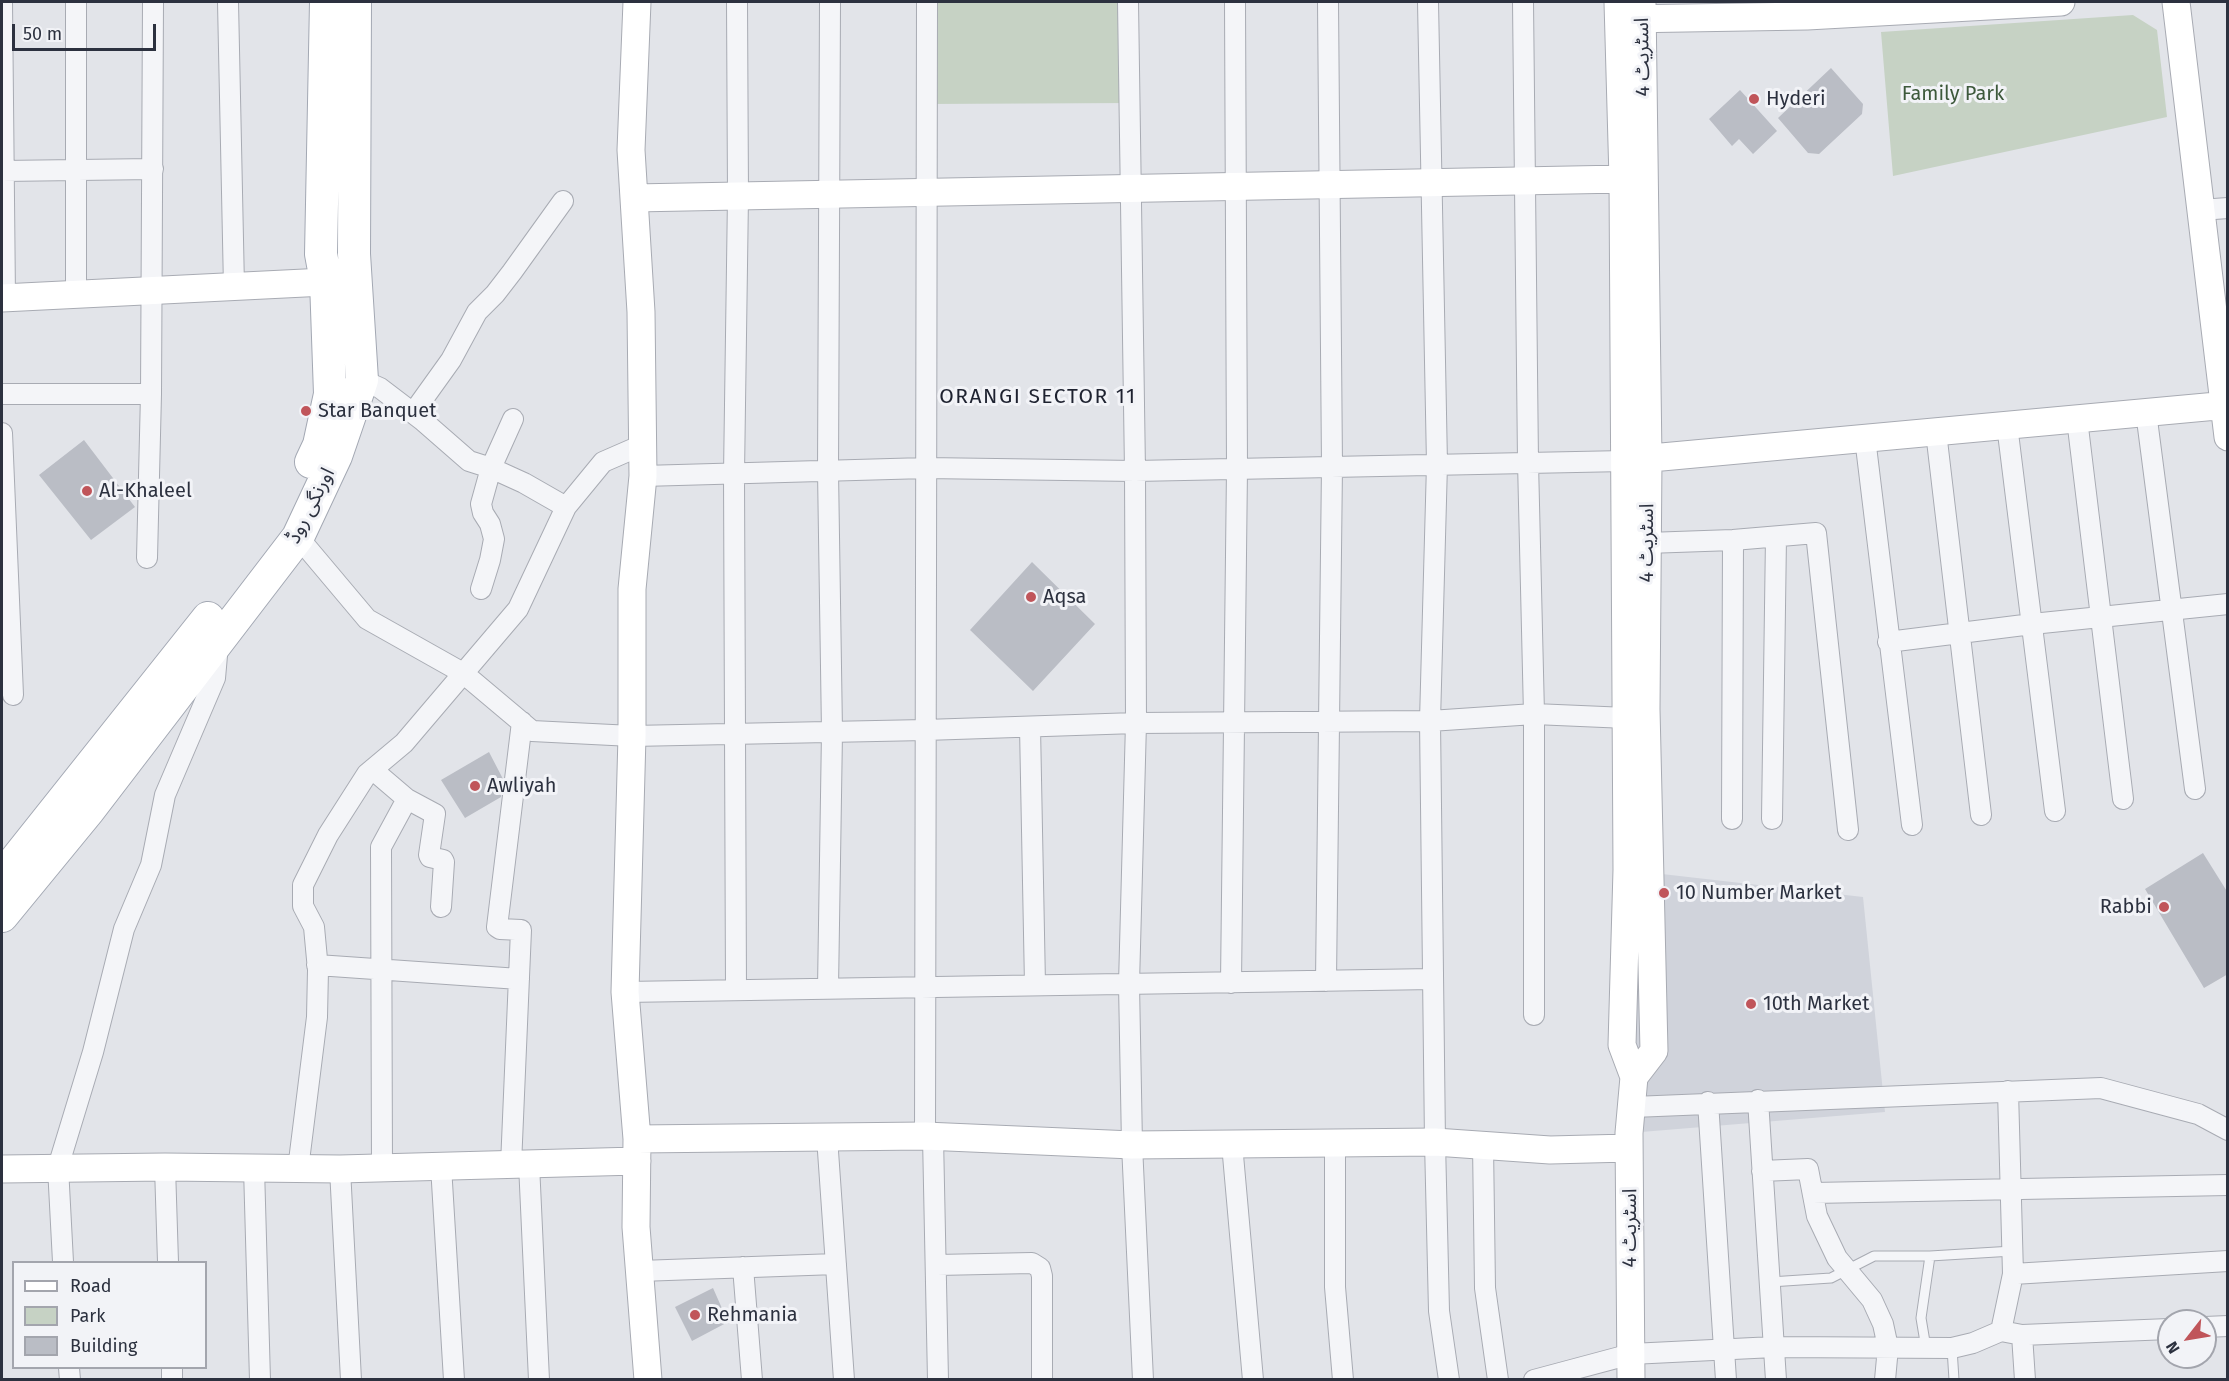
<!DOCTYPE html>
<html>
<head>
<meta charset="utf-8">
<style>
	body { margin:0 }
	#map { position:relative; width:2229px; height:1381px; overflow:hidden; background:#e2e4e9; font-family:"Fira Sans",sans-serif }
	canvas { display:block }
	.frame { position:absolute; inset:0; border:3px solid #2c313f; pointer-events:none }
	.legend { position:absolute; left:12px; top:1261px; width:195px; height:108px; box-sizing:border-box; background:#f2f3f7; border:2px solid #a3a5ad; margin:0; padding:8px 10px; list-style:none; font-size:18px; color:#2c313f }
	.legend li { display:flex; align-items:center; gap:12px; height:30px }
	.legend b { width:30px; border:2px solid #a3a5ad }
	.north { position:absolute; left:2157px; top:1309px; width:60px; height:60px; box-sizing:border-box; background:#f2f3f7; border:2px solid #a3a5ad; border-radius:50%; rotate:239deg; font-size:16px; font-weight:700; line-height:24px; text-align:center; color:#2c313f }
	.north::after { content:''; display:block; margin:auto; width:21px; height:27px; background:#c0555a; clip-path:polygon(50% 0,100% 100%,50% 72%,0 100%) }
	.scale { position:absolute; left:12px; top:24px; width:144px; height:27px; box-sizing:border-box; border:3px solid #2c313f; border-top:0; padding-left:8px; font-size:18px; line-height:21px; white-space:nowrap; color:#2c313f; -webkit-text-stroke:4px #f2f3f7; paint-order:stroke }
</style>
</head>
<body>
<div id="map">
<canvas width="2229" height="1381"></canvas>
<div class="frame"></div>
<ul class="legend">
<li><b style="height:8px;background:#fff"></b>Road</li>
<li><b style="height:16px;background:#c6d2c4"></b>Park</li>
<li><b style="height:16px;background:#babdc5"></b>Building</li>
</ul>
<div class="north">N</div>
<div class="scale">50 m</div>
</div>
<script>
const g = document.querySelector('canvas').getContext('2d');
g.lineJoin = 'round';
function paint(path, color) { g.fillStyle = color; g.fill(path, 'evenodd'); }
const poly = rows => new Path2D(rows.map(r => 'M' + r).join(''));
function trace(path, color, width, dash) { g.strokeStyle = color; g.lineWidth = width; g.lineCap = dash ? 'butt' : 'round'; g.setLineDash(dash || []); g.stroke(path); }
function drawText(font, color, halo, rows, align = 'center') {
  g.font = font + ' "Fira Sans","Noto Sans Arabic",sans-serif'; g.lineWidth = 6; g.setLineDash([]); g.textBaseline = 'middle'; g.strokeStyle = halo; g.fillStyle = color; for (const [text, x, y, turn = 0] of rows) {
    g.save(); g.translate(x, y); g.rotate((+turn || 0) * Math.PI / 180); g.textAlign = isNaN(turn) ? turn : align; if (halo) g.strokeText(text, 0, 0); g.fillText(text, 0, 0); g.restore();
  }
}
const built = poly([
	[1627,870,1863,897,1885,1112,1629,1133]
]);
const green = poly([
	[927,2,1128,2,1130,103,927,104],
	[2133,15,2157,30,2167,117,1893,176,1881,32]
]);
const building = poly([
	[1831,68,1863,104,1862,114,1819,154,1808,153,1778,118],
	[1740,90,1777,131,1753,154,1739,139,1732,146,1709,119],
	[84,440,135,507,91,540,39,475],
	[1032,562,1095,624,1033,691,970,630],
	[489,752,503,779,501,797,465,818,441,780],
	[2203,853,2228,893,2228,974,2204,988,2145,889],
	[713,1288,728,1322,692,1341,675,1307]
]);
const lane = poly([
	[1770,1282,1831,1278,1874,1256,1930,1256],
	[1926,1348,1921,1318,1930,1256,2013,1251],
	[1952,1348,1954,1380]
]);
const street = poly([
	[2,2,5,298],
	[76,2,76,295],
	[228,2,234,287],
	[1128,2,1135,471,1136,723,1129,984,1132,1145,1143,1380],
	[1428,2,1437,464,1430,721,1435,1142,1439,1311,1449,1380],
	[1523,2,1528,462,1534,714,1534,1015],
	[2,171,153,169],
	[2200,210,2228,208],
	[362,380,380,388,422,420,469,461,491,468,524,483,566,507],
	[2,394,151,394,153,2],
	[2146,412,2195,789],
	[413,413,451,360,477,312,495,294,512,272,563,201],
	[2077,419,2123,799],
	[2007,425,2055,811],
	[1936,432,1981,815],
	[2,433,13,695],
	[1865,438,1912,825],
	[643,476,926,468,1135,471,1625,461],
	[298,537,367,619,463,673,532,731,632,736,925,730,1136,723,1430,721,1534,714,1627,718],
	[1647,543,1733,540,1816,533,1848,830],
	[147,558,151,394],
	[481,589,490,560,494,539,490,524,483,513,481,504,491,468,513,419],
	[1888,642,2032,624,2228,604],
	[1030,727,1035,985],
	[373,770,407,799,435,814,429,855,430,857,443,860,444,862,441,907],
	[1732,819,1733,540],
	[1772,819,1776,537],
	[317,965,519,979],
	[1326,981,1332,466,1328,2],
	[1231,983,1237,469,1235,2],
	[828,988,832,732,828,471,830,2],
	[736,990,734,474,738,196,737,2],
	[625,992,1433,979],
	[1758,1100,1776,1380],
	[1708,1102,1726,1380],
	[1633,1107,2101,1088,2198,1114,2228,1130],
	[925,1136,927,2],
	[827,1137,844,1380],
	[933,1137,938,1380],
	[1335,1143,1335,1287,1343,1380],
	[1232,1144,1253,1380],
	[1483,1145,1485,1288,1498,1380],
	[529,1164,539,1380],
	[511,1165,521,930,500,929,497,927,522,722],
	[441,1166,454,1380],
	[165,1167,168,1262],
	[254,1168,260,1380],
	[382,1168,381,847,407,799],
	[298,1169,317,1017,318,970,314,927,303,906,303,885,328,835,367,774,404,743,518,609,566,507,603,462,642,445],
	[340,1169,351,1380],
	[1762,1171,1808,1169,1817,1216,1837,1258,1872,1300,1883,1324,1888,1347,1885,1380],
	[1813,1193,2228,1185],
	[63,1262,58,1167,93,1052,124,929,151,865,165,795,215,678,218,644],
	[937,1265,1032,1263,1040,1268,1042,1276,1042,1380],
	[743,1267,752,1380],
	[640,1271,836,1264],
	[2013,1274,2228,1261],
	[2205,1327,2228,1326],
	[2001,1331,2013,1274,2008,1091],
	[2022,1335,2025,1380],
	[69,1368,70,1380],
	[172,1368,172,1380],
	[1534,1380,1631,1354,1774,1347,1952,1348,1973,1343,2001,1331,2022,1335,2169,1329]
]);
const secondary = poly([
	[637,2,631,150,641,312,643,476,632,589,632,736,625,992,637,1139,636,1227,648,1380],
	[1618,2,1623,179,1627,870,1622,1045,1634,1077,1629,1133,1631,1380],
	[2176,2,2228,437],
	[1625,19,1807,16,2061,2],
	[634,198,1623,179],
	[2,298,345,281],
	[1629,460,2228,405],
	[1634,1077,1654,1051,1646,709,1648,459,1642,2],
	[637,1139,925,1136,1132,1145,1435,1142,1550,1150,1629,1148],
	[2,1169,165,1167,340,1169,637,1161]
]);
const primary = poly([
	[311,462,319,445,330,394,326,281,321,254,326,2],
	[2,877,208,618],
	[2,916,89,810,298,537,336,456,362,380,354,254,355,2]
]);
const markers = [
	[1754,99,6,"#c0555a"],
	[306,411,6,"#c0555a"],
	[87,491,6,"#c0555a"],
	[1031,597,6,"#c0555a"],
	[475,786,6,"#c0555a"],
	[1664,893,6,"#c0555a"],
	[2164,907,6,"#c0555a"],
	[1751,1004,6,"#c0555a"],
	[695,1315,6,"#c0555a"]
];
const streetNames = [
	["اسٹریٹ 4",1643,57,-91],
	["اورنگی روڈ",311,506,-63],
	["اسٹریٹ 4",1647,543,-90],
	["اسٹریٹ 4",1630,1228,-90]
];
const parkNames = [
	["Family Park",1953,94]
];
const poiNames = [
	["Hyderi",1766,99],
	["Star Banquet",318,411],
	["Al-Khaleel",99,491],
	["Aqsa",1043,597],
	["Awliyah",487,786],
	["10 Number Market",1676,893],
	["Rabbi",2152,907,"right"],
	["10th Market",1763,1004],
	["Rehmania",707,1315]
];
const neighbourhoodNames = [
	["ORANGI SECTOR 11",1038,397]
];
paint(built, '#d0d3db');
paint(green, '#c6d2c4');
paint(building, '#babdc5');
trace(lane, '#a8abb3', 11);
trace(street, '#a8abb3', 22);
trace(secondary, '#a8abb3', 29);
trace(primary, '#a3a8b3', 34);
trace(lane, '#f4f5f8', 9);
trace(street, '#f4f5f8', 20);
trace(secondary, '#fff', 27);
trace(primary, '#fff', 32);
for (const [x, y, r, color] of markers) { const dot = new Path2D(); dot.arc(x, y, r, 0, 2 * Math.PI); g.fillStyle = color; g.fill(dot); trace(dot, '#f2f3f7', 2); }
drawText('20px', '#2c313f', '#f2f3f7', streetNames);
drawText('20px', '#3d593b', '#f2f3f7', parkNames);
drawText('20px', '#2c313f', '#f2f3f7', poiNames, 'left');
g.letterSpacing = '1.5px';
drawText('21px', '#1e2230', '#f2f3f7', neighbourhoodNames);
g.letterSpacing = '0px';
</script>
</body>
</html>
